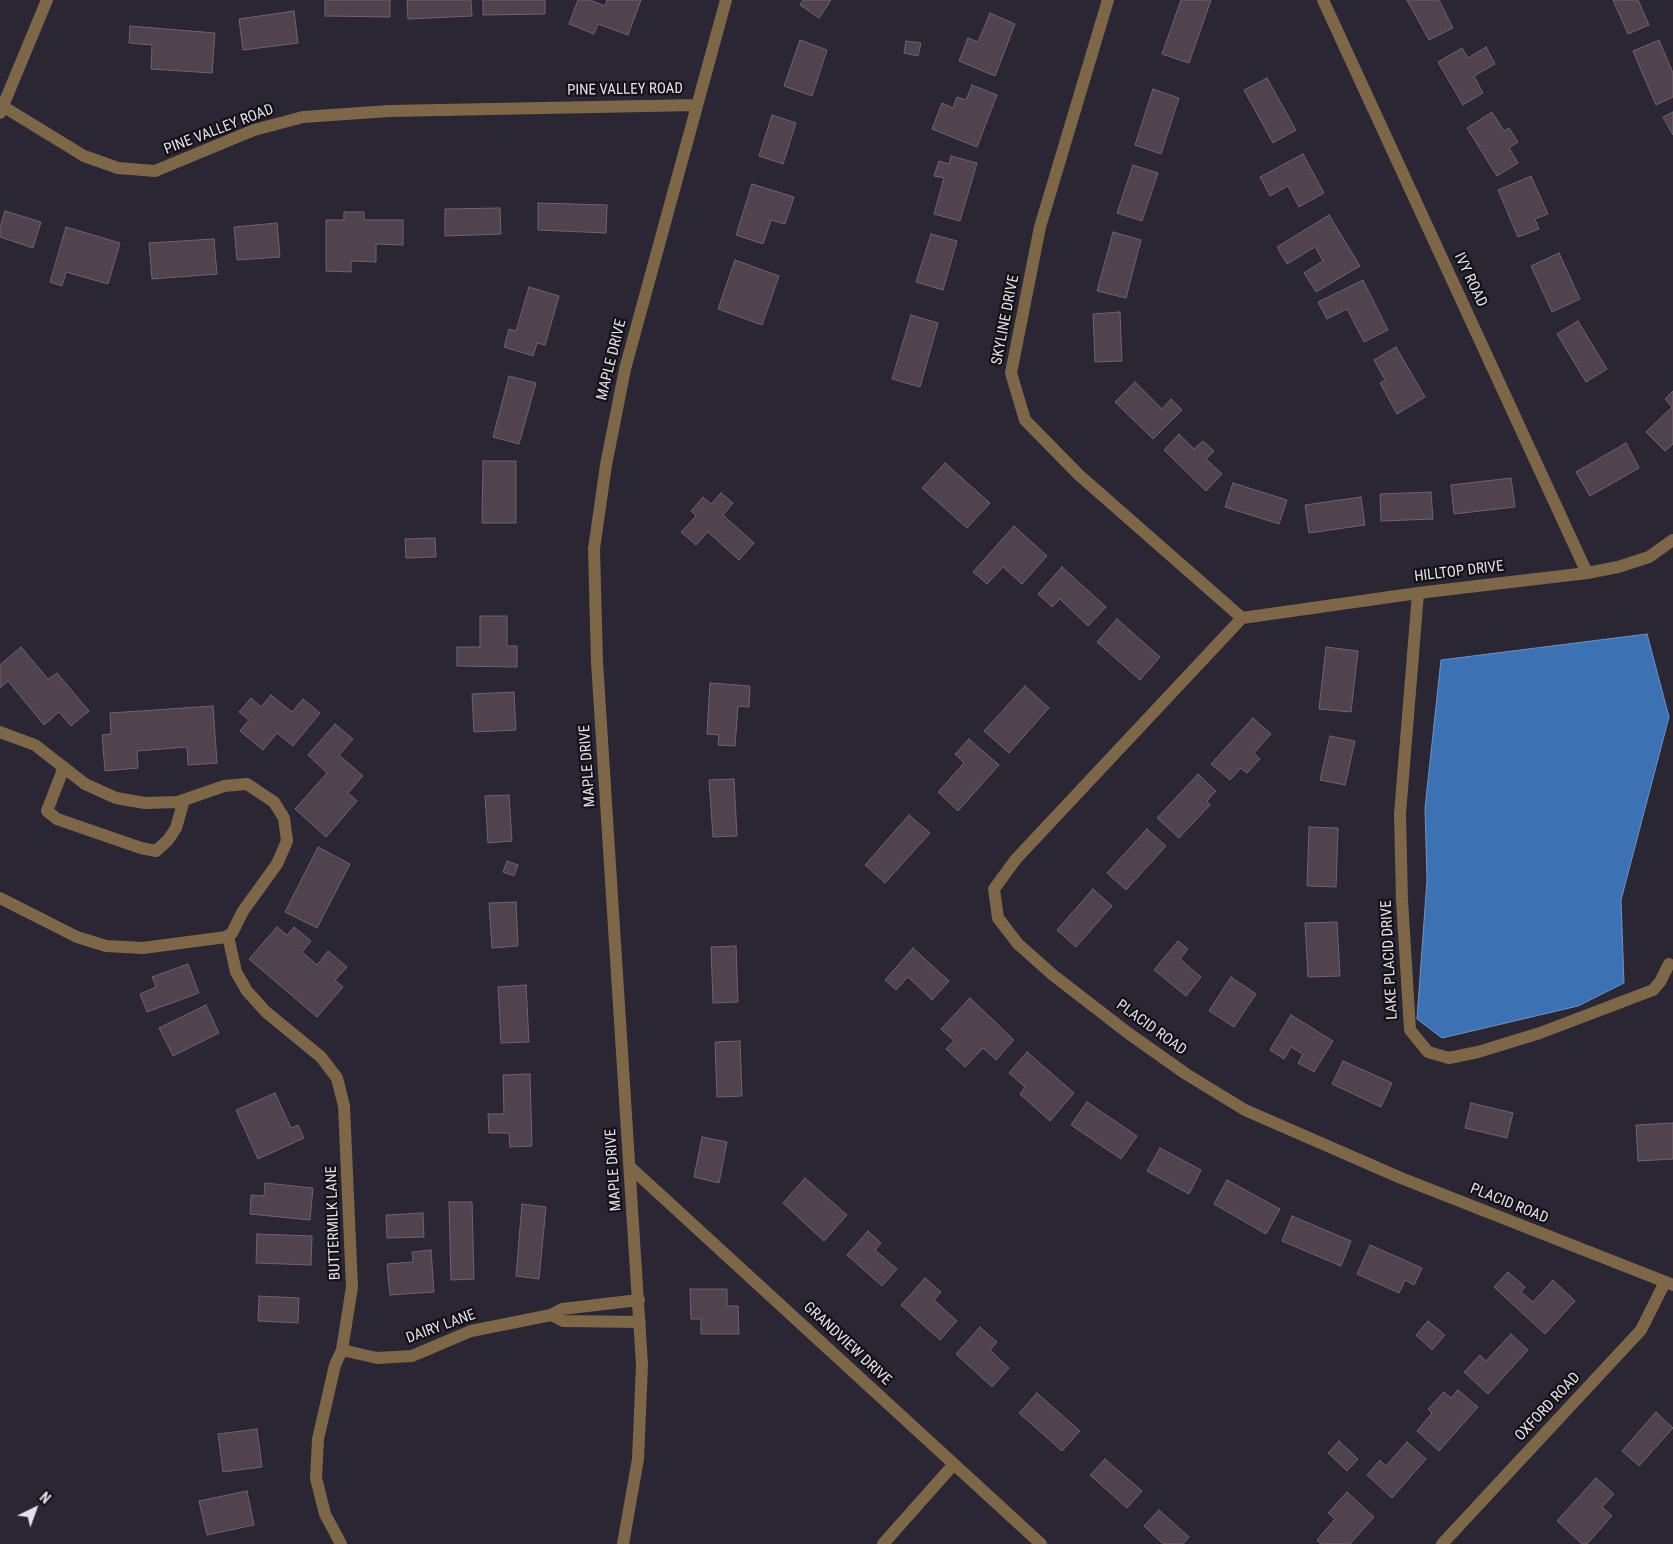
<!DOCTYPE html>
<html>
<head>
<meta charset="utf-8">
<style>
	body { margin:0 }
	#map { position:relative; width:1673px; height:1544px; overflow:hidden; background:#2b2633; font-family:"Roboto Condensed",sans-serif }
	canvas { display:block }
	.north { position:absolute; left:10px; top:1484px; width:50px; height:50px; -webkit-text-stroke:4px #131116; paint-order:stroke; rotate:42deg; font-size:14px; font-weight:700; line-height:20px; text-align:center; color:#e3e1e9 }
	.north::after { content:''; display:block; margin:auto; width:18px; height:22px; background:#e3e1e9; clip-path:polygon(50% 0,100% 100%,50% 72%,0 100%) }
</style>
</head>
<body>
<div id="map">
<canvas width="1673" height="1544"></canvas>
<div class="north">N</div>
</div>
<script>
const g = document.querySelector('canvas').getContext('2d');
g.lineJoin = 'round';
function paint(path, color) { g.fillStyle = color; g.fill(path, 'evenodd'); }
const poly = rows => new Path2D(rows.map(r => 'M' + r).join(''));
function trace(path, color, width, dash) { g.strokeStyle = color; g.lineWidth = width; g.lineCap = dash ? 'butt' : 'round'; g.setLineDash(dash || []); g.stroke(path); }
function drawText(font, color, halo, rows, align = 'center') {
  g.font = font + ' "Roboto Condensed",sans-serif'; g.lineWidth = 4.5; g.setLineDash([]); g.textBaseline = 'middle'; g.strokeStyle = halo; g.fillStyle = color; for (const [text, x, y, turn = 0] of rows) {
    g.save(); g.translate(x, y); g.rotate((+turn || 0) * Math.PI / 180); g.textAlign = isNaN(turn) ? turn : align; if (halo) g.strokeText(text, 0, 0); g.fillText(text, 0, 0); g.restore();
  }
}
const water = poly([
	[1647,634,1669,717,1621,900,1624,983,1578,1006,1442,1038,1417,1019,1427,880,1425,808,1441,660,1647,634]
]);
const building = poly([
	[325,0,390,0,390,17,325,16,325,0],
	[407,0,471,0,472,16,408,19,407,0],
	[483,0,545,0,545,14,483,15,483,0],
	[578,0,590,0,605,6,607,0,641,0,628,35,598,24,594,34,569,24,578,0],
	[803,0,831,0,819,18,800,5,803,0],
	[1181,0,1211,0,1189,63,1162,54,1181,0],
	[1407,0,1439,0,1453,28,1429,40,1407,0],
	[1613,0,1638,0,1649,25,1628,34,1613,0],
	[294,11,298,43,243,50,239,19,294,11],
	[990,13,1015,24,995,76,959,61,968,38,978,42,990,13],
	[130,26,215,33,212,73,151,69,152,45,129,43,130,26],
	[800,40,827,50,812,96,784,86,800,40],
	[1659,40,1673,73,1673,97,1656,105,1633,51,1659,40],
	[906,41,921,43,918,56,904,53,906,41],
	[1486,47,1495,64,1474,76,1483,93,1463,105,1438,62,1462,48,1468,58,1486,47],
	[1267,78,1296,130,1273,143,1244,90,1267,78],
	[972,85,997,95,977,147,932,129,942,103,953,108,957,97,966,100,972,85],
	[1153,89,1179,98,1161,154,1135,145,1153,89],
	[1492,112,1504,131,1509,128,1518,142,1509,148,1518,163,1497,176,1467,128,1492,112],
	[1673,112,1673,135,1663,117,1673,112],
	[772,115,796,123,783,164,759,156,772,115],
	[1303,154,1324,193,1299,207,1288,186,1270,196,1260,177,1303,154],
	[951,156,977,163,960,221,934,214,944,178,934,176,939,161,949,164,951,156],
	[1133,165,1158,173,1142,221,1117,213,1133,165],
	[1531,176,1548,214,1535,219,1539,229,1518,237,1498,190,1531,176],
	[752,184,794,197,785,224,771,220,763,244,736,235,752,184],
	[538,203,607,205,606,233,538,230,538,203],
	[500,208,501,234,445,236,445,209,500,208],
	[5,211,41,222,33,248,0,237,0,227,5,211],
	[344,212,364,212,364,220,403,220,403,245,376,244,376,262,351,261,351,272,326,271,326,220,344,220,344,212],
	[1329,215,1360,266,1316,292,1304,273,1323,261,1315,247,1287,264,1277,247,1329,215],
	[277,223,280,257,237,260,234,227,277,223],
	[66,227,120,243,108,284,66,272,62,286,50,282,66,227],
	[1113,232,1141,240,1126,298,1097,291,1113,232],
	[931,234,957,241,943,290,916,282,931,234],
	[214,239,217,274,152,279,149,243,214,239],
	[1559,253,1580,299,1552,312,1531,266,1559,253],
	[735,260,779,276,762,325,718,309,735,260],
	[1363,280,1388,330,1364,342,1347,309,1327,319,1318,302,1363,280],
	[529,287,559,296,545,345,537,343,533,356,504,347,509,329,516,331,529,287],
	[1120,312,1122,361,1095,362,1093,314,1120,312],
	[911,315,938,323,920,387,892,379,911,315],
	[1578,321,1607,369,1586,382,1557,334,1578,321],
	[1396,347,1425,397,1397,414,1380,383,1385,380,1374,360,1396,347],
	[509,376,536,383,519,444,493,437,509,376],
	[1135,382,1162,409,1171,399,1182,410,1153,439,1115,402,1135,382],
	[1673,391,1673,444,1665,451,1646,432,1672,407,1665,399,1673,391],
	[1179,434,1194,449,1203,441,1214,451,1206,459,1222,474,1206,491,1164,450,1179,434],
	[1626,443,1639,468,1590,496,1576,472,1626,443],
	[483,461,516,461,516,523,482,523,483,461],
	[945,463,990,503,967,528,922,488,945,463],
	[1511,478,1515,507,1454,514,1451,485,1511,478],
	[1233,483,1287,500,1279,524,1225,507,1233,483],
	[1431,492,1433,519,1381,521,1380,494,1431,492],
	[721,493,733,503,723,515,754,543,739,560,708,532,696,545,681,532,696,516,691,511,703,497,711,504,721,493],
	[1361,497,1365,525,1309,533,1305,505,1361,497],
	[1014,526,1047,556,1022,584,1003,567,987,584,973,572,1014,526],
	[435,538,436,557,406,558,405,539,435,538],
	[1062,567,1106,607,1088,626,1060,599,1052,607,1038,594,1062,567],
	[480,616,507,616,507,646,517,646,517,667,457,666,457,647,480,647,480,616],
	[1117,619,1160,657,1140,680,1097,642,1117,619],
	[21,647,48,679,57,673,89,711,71,726,59,712,44,725,8,681,0,688,0,665,21,647],
	[1326,647,1358,651,1351,712,1319,709,1326,647],
	[710,683,750,686,749,707,738,706,735,746,718,745,719,735,707,734,710,683],
	[1025,686,1049,708,1009,753,984,731,1025,686],
	[514,692,516,730,474,732,472,694,514,692],
	[271,695,292,712,303,699,320,713,293,746,277,733,263,750,240,731,249,720,239,712,251,698,261,707,271,695],
	[213,706,217,763,188,765,187,747,137,751,138,768,105,771,102,735,111,734,110,713,213,706],
	[1253,718,1271,734,1254,753,1260,759,1247,773,1241,768,1230,780,1211,764,1253,718],
	[335,724,353,739,339,755,363,776,348,793,357,801,326,837,295,809,327,773,308,755,335,724],
	[1330,736,1355,741,1345,785,1320,780,1330,736],
	[969,739,999,765,958,811,938,792,964,763,955,754,969,739],
	[1198,774,1216,791,1207,801,1210,805,1179,838,1157,818,1198,774],
	[734,779,737,836,713,837,709,780,734,779],
	[509,795,512,841,488,843,485,796,509,795],
	[909,815,930,833,885,883,865,865,909,815],
	[1309,827,1338,828,1336,887,1307,886,1309,827],
	[1147,829,1166,846,1126,890,1107,873,1147,829],
	[318,847,350,864,317,928,285,912,318,847],
	[507,861,518,865,514,876,503,872,507,861],
	[1093,889,1112,906,1076,947,1057,930,1093,889],
	[516,902,518,946,492,948,489,903,516,902],
	[1337,922,1340,976,1308,977,1305,923,1337,922],
	[277,927,287,935,294,927,311,941,302,952,317,965,328,951,347,967,335,980,343,987,317,1017,249,959,277,927],
	[1178,941,1188,949,1180,959,1201,977,1186,996,1154,970,1178,941],
	[736,946,738,1002,713,1003,711,947,736,946],
	[913,948,949,981,932,1000,908,977,896,990,885,980,913,948],
	[188,964,199,993,147,1012,140,994,156,987,152,977,188,964],
	[1231,977,1256,994,1234,1027,1209,1011,1231,977],
	[526,985,529,1042,501,1043,498,987,526,985],
	[970,998,1014,1040,996,1060,983,1048,965,1067,946,1049,954,1041,941,1029,970,998],
	[206,1005,219,1033,173,1056,159,1028,206,1005],
	[1291,1015,1333,1041,1314,1072,1298,1063,1303,1054,1291,1047,1284,1059,1270,1050,1291,1015],
	[740,1041,742,1096,717,1097,715,1042,740,1041],
	[1027,1052,1074,1093,1050,1121,1020,1094,1025,1087,1009,1073,1027,1052],
	[1343,1061,1392,1083,1381,1107,1332,1084,1343,1061],
	[530,1074,532,1146,510,1147,509,1133,489,1133,488,1114,504,1114,503,1075,530,1074],
	[275,1093,291,1128,298,1125,304,1138,258,1159,236,1110,275,1093],
	[1087,1102,1137,1136,1121,1159,1071,1125,1087,1102],
	[1471,1103,1513,1113,1507,1138,1465,1128,1471,1103],
	[1673,1123,1673,1159,1638,1161,1636,1125,1673,1123],
	[702,1137,727,1142,719,1183,694,1177,702,1137],
	[1160,1148,1201,1170,1189,1194,1147,1171,1160,1148],
	[805,1178,847,1215,824,1241,783,1203,805,1178],
	[1227,1180,1280,1209,1266,1234,1214,1204,1227,1180],
	[265,1183,313,1188,310,1220,250,1214,251,1195,264,1196,265,1183],
	[449,1202,472,1202,474,1279,451,1280,449,1202],
	[522,1204,546,1207,539,1279,516,1276,522,1204],
	[423,1213,424,1237,387,1238,386,1215,423,1213],
	[1292,1216,1351,1241,1341,1266,1282,1241,1292,1216],
	[868,1231,881,1243,875,1250,897,1269,882,1286,847,1255,868,1231],
	[257,1234,312,1236,311,1265,256,1263,257,1234],
	[1370,1245,1422,1268,1414,1285,1405,1280,1399,1293,1357,1274,1370,1245],
	[431,1250,434,1292,390,1295,387,1264,413,1262,412,1252,431,1250],
	[1508,1272,1525,1287,1521,1292,1533,1302,1553,1280,1575,1301,1545,1334,1494,1287,1508,1272],
	[925,1278,941,1292,934,1300,957,1321,940,1340,901,1305,925,1278],
	[690,1289,727,1289,727,1306,738,1306,739,1334,701,1334,701,1319,691,1319,690,1289],
	[259,1296,299,1298,298,1323,258,1321,259,1296],
	[1428,1321,1445,1335,1432,1350,1416,1335,1428,1321],
	[980,1327,997,1342,990,1350,1009,1368,992,1387,956,1354,980,1327],
	[1511,1334,1528,1350,1488,1394,1464,1372,1480,1355,1486,1361,1511,1334],
	[1458,1390,1478,1407,1439,1451,1417,1431,1432,1413,1428,1409,1444,1392,1451,1398,1458,1390],
	[1037,1393,1080,1431,1062,1451,1019,1413,1037,1393],
	[1656,1412,1673,1428,1639,1466,1622,1451,1656,1412],
	[257,1429,262,1467,223,1472,218,1434,257,1429],
	[1339,1441,1358,1459,1347,1471,1328,1453,1339,1441],
	[1407,1442,1426,1459,1392,1498,1367,1475,1380,1460,1386,1466,1407,1442],
	[1105,1459,1142,1491,1127,1508,1090,1475,1105,1459],
	[1596,1478,1614,1494,1602,1507,1612,1516,1587,1544,1582,1544,1557,1521,1596,1478],
	[247,1491,254,1525,207,1535,199,1501,247,1491],
	[1347,1492,1374,1517,1350,1544,1321,1544,1317,1540,1335,1519,1328,1513,1347,1492],
	[1159,1510,1189,1537,1183,1544,1163,1544,1144,1526,1159,1510]
]);
const minor = poly([
	[1108,0,1040,227,1011,373,1025,420,1079,475,1242,618],
	[1323,0,1587,573],
	[4,107,84,156,118,168,155,171,254,130,303,117,389,111,697,105],
	[0,113,47,0],
	[1418,593,1400,814,1402,900,1410,1030,1428,1052,1449,1058,1478,1052,1540,1033,1653,990,1660,982,1669,964],
	[1242,618,1016,859,994,889,998,918,1018,944,1053,975,1128,1033,1186,1074,1245,1110,1401,1178,1673,1285],
	[1242,618,1418,593,1587,573,1618,567,1649,557,1673,540],
	[0,732,35,745,85,784,116,798,145,803,178,802,224,786,247,784,274,802,284,818,287,841,277,864,243,911,232,933,226,937,143,948,106,946,77,937,0,898],
	[64,767,47,811,57,819,141,848,156,851,168,840,176,828,184,800],
	[228,936,236,972,247,991,266,1012,321,1057,337,1078,344,1106,352,1287,342,1350,335,1365,318,1439,316,1478,325,1514,341,1544],
	[630,1167,1041,1544],
	[551,1315,563,1321,640,1322],
	[342,1350,377,1358,412,1356,471,1331,551,1315,562,1309,639,1300],
	[623,1544,638,1459,642,1365,597,662,594,549,606,465,625,369,726,0],
	[883,1544,954,1464],
	[1442,1544,1641,1330,1665,1282]
]);
const streetNames = [
	["PINE VALLEY ROAD",625,90,-1],
	["PINE VALLEY ROAD",219,130,-21],
	["IVY ROAD",1470,280,65],
	["SKYLINE DRIVE",1006,320,-79],
	["MAPLE DRIVE",612,360,-76],
	["HILLTOP DRIVE",1459,572,-7],
	["MAPLE DRIVE",588,766,-94],
	["LAKE PLACID DRIVE",1390,960,-93],
	["PLACID ROAD",1151,1028,36],
	["MAPLE DRIVE",614,1170,-94],
	["PLACID ROAD",1509,1204,22],
	["BUTTERMILK LANE",334,1223,-92],
	["DAIRY LANE",441,1327,-20],
	["GRANDVIEW DRIVE",847,1344,43],
	["OXFORD ROAD",1548,1407,-47]
];
paint(water, '#3c71b4');
trace(water, '#6e93c4', 1);
paint(building, '#51434d');
trace(building, '#71626d', 1);
trace(minor, '#7d6748', 12);
drawText('15px', '#e3e1e9', '#131116', streetNames);
</script>
</body>
</html>
